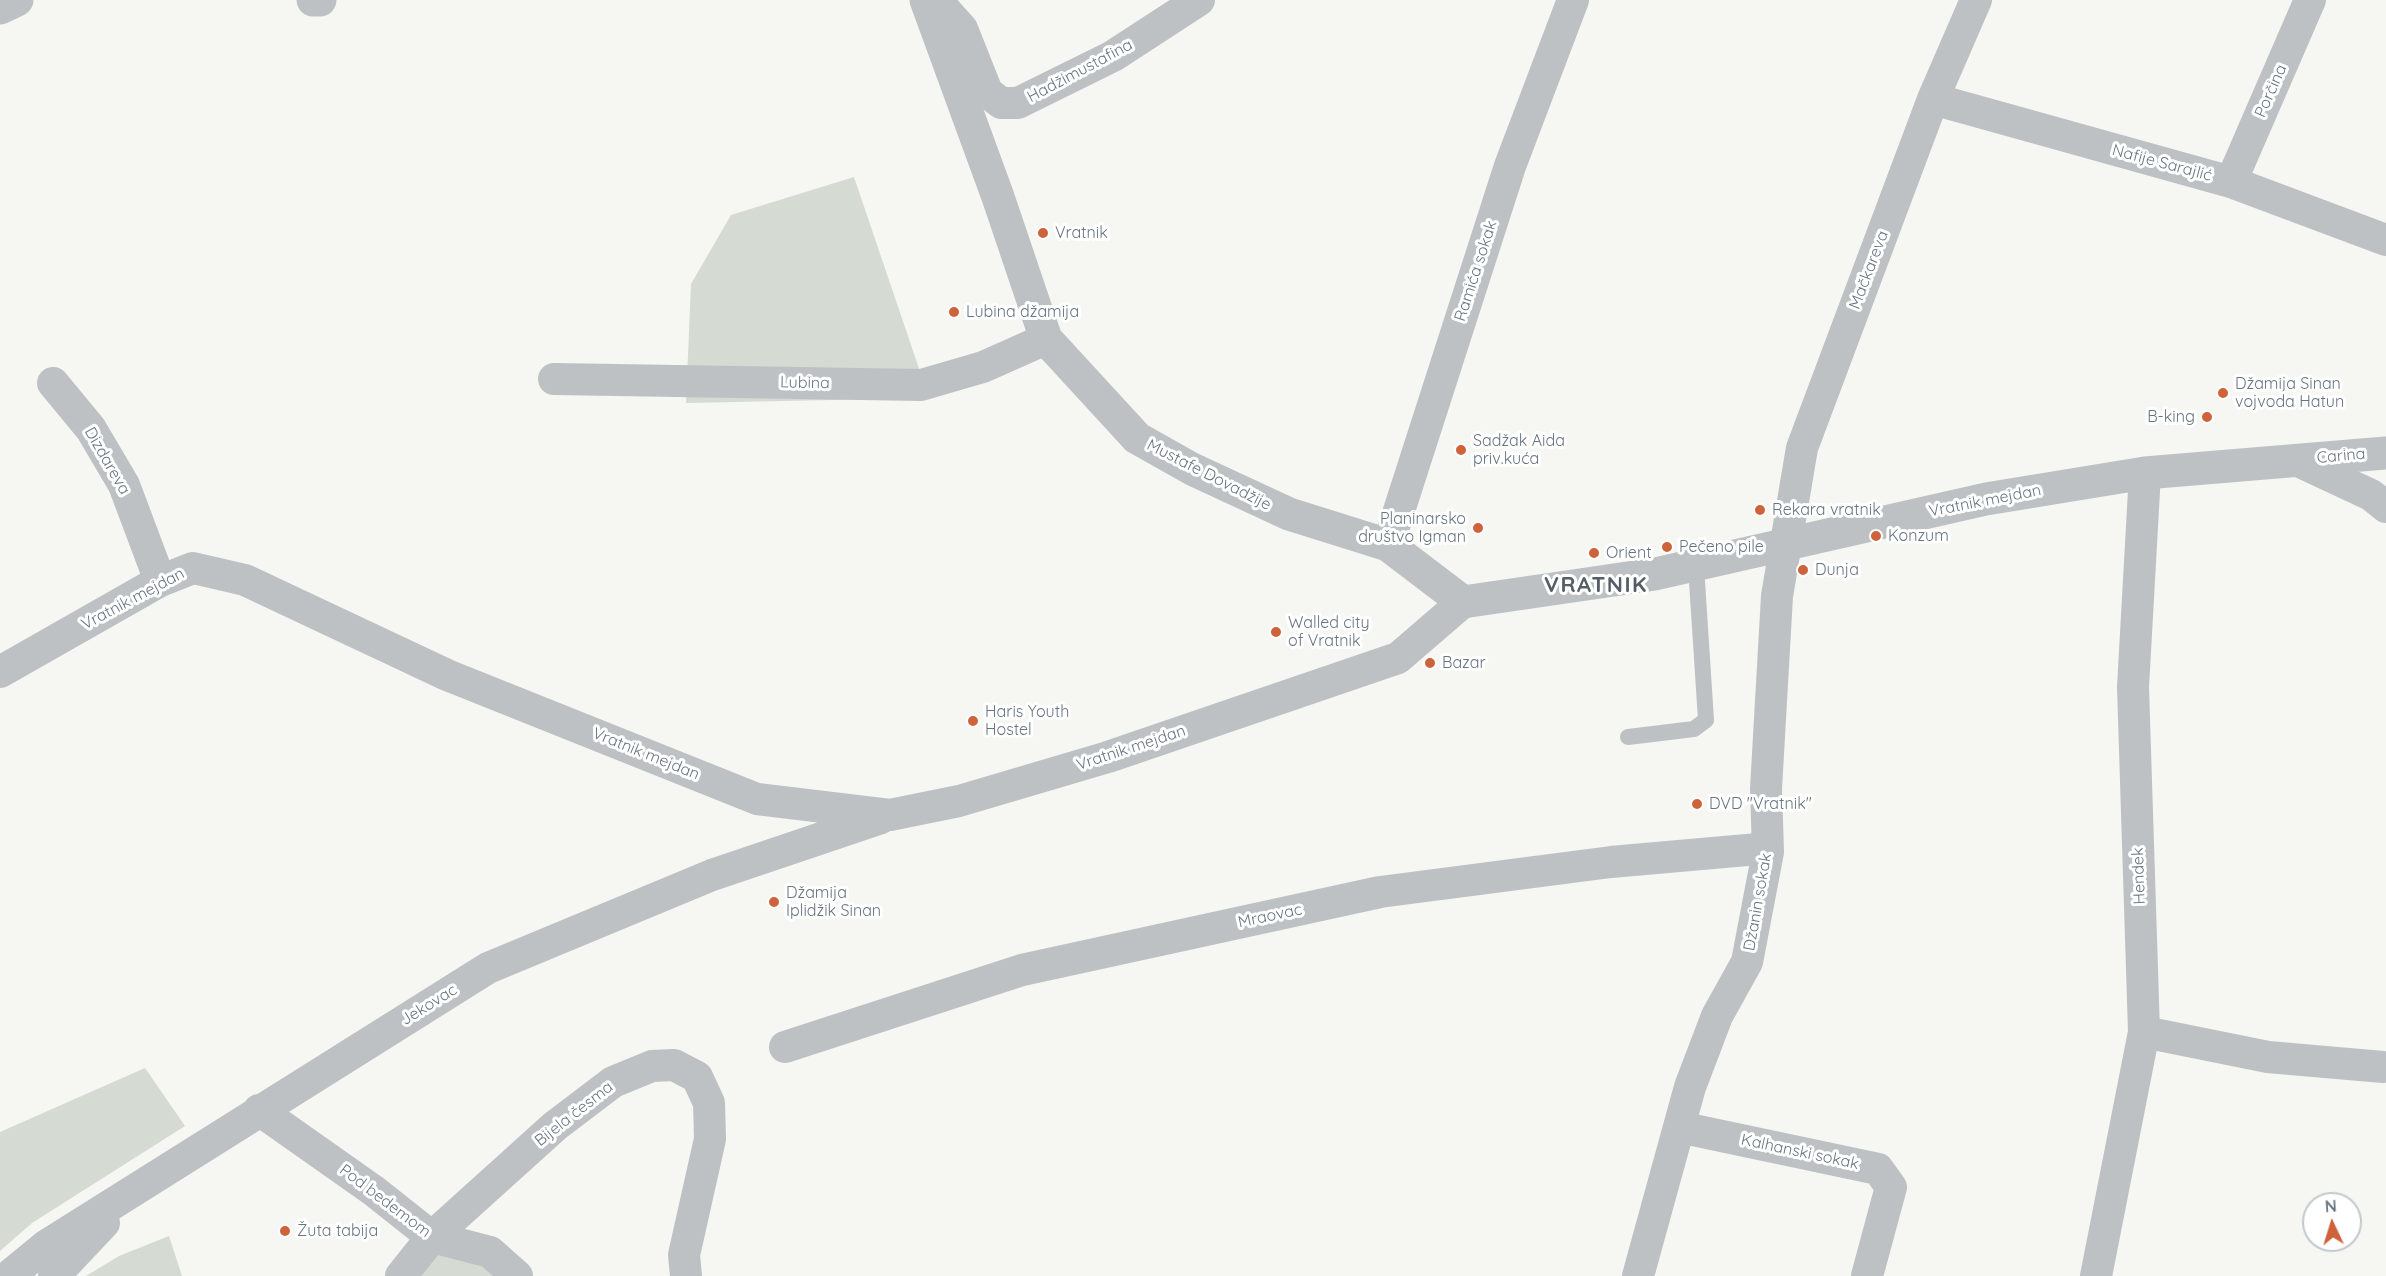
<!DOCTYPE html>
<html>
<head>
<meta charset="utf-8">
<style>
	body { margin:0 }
	#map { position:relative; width:2386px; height:1276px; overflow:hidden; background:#f6f6f3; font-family:Quicksand,sans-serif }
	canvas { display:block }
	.north { position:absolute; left:2302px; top:1192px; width:60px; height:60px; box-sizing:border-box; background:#fff; border:2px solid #c3c8cc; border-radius:50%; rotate:356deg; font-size:16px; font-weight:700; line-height:24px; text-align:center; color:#687580 }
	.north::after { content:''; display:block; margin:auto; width:21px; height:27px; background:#ce633b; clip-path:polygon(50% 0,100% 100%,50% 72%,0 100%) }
</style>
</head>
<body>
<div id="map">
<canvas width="2386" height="1276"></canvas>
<div class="north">N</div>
</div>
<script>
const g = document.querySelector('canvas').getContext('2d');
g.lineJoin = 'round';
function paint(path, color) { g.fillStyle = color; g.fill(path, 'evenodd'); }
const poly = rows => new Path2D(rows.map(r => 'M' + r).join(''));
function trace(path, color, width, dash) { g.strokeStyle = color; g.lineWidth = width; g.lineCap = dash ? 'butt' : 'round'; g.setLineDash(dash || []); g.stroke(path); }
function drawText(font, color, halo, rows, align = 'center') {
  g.font = font + ' Quicksand,sans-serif'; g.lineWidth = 6; g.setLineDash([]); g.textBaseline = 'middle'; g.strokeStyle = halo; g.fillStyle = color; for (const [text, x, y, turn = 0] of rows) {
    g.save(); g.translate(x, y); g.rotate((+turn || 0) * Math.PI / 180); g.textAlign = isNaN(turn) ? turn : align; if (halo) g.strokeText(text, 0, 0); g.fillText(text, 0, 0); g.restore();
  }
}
const green = poly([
	[854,177,929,398,686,403,691,284,731,215],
	[145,1068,185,1126,32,1223,0,1251,0,1132],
	[169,1236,182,1276,86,1276,119,1256],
	[434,1246,485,1260,503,1276,408,1276]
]);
const service = poly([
	[1628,737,1694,729,1706,720,1696,566]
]);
const minor = poly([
	[936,0,962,29,987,92,1001,103,1018,103,1113,56,1199,0],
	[1933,99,2231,182,2386,240],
	[2231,182,2310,0],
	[554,379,921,385,983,367,1046,339],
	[53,383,91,429,124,485,160,581],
	[2296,460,2371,495,2386,507],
	[1388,545,1510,166,1573,0],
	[0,672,160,581,193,568,245,580,447,675,757,799,890,815,959,801,1108,757,1398,658,1463,602],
	[2144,1032,2268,1057,2383,1067],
	[785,1047,1022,970,1380,892,1611,862,1758,849,1768,852],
	[259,1110,374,1191,432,1237,490,1252,517,1276],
	[1679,1127,1878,1169,1891,1187,1867,1276],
	[9,1276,47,1245,488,968,712,875,881,818],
	[54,1276,104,1223],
	[401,1276,432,1237,555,1126,613,1082,652,1066,674,1065,697,1077,709,1103,710,1139,684,1255,686,1276],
	[1638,1276,1690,1087,1717,1016,1747,962,1768,852,1766,789,1777,596,1802,448,1933,99,1976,0],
	[2096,1276,2144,1032,2133,687,2145,473]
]);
const tertiary = poly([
	[313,0,320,0],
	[926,0,998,197,1046,339,1137,438,1192,469,1289,514,1388,545,1463,602,1655,574,1986,499,2145,473,2386,453],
	[0,8,17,0]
]);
const markers = [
	[1043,233,6,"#ce633b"],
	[954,312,6,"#ce633b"],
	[2223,393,6,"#ce633b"],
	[2207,417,6,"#ce633b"],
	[1461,450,6,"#ce633b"],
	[1760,510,6,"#ce633b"],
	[1478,528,6,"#ce633b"],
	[1876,536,6,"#ce633b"],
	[1667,547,6,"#ce633b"],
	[1594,553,6,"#ce633b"],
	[1803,570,6,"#ce633b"],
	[1276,632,6,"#ce633b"],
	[1430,663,6,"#ce633b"],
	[973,721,6,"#ce633b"],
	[1697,804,6,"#ce633b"],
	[774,902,6,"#ce633b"],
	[285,1231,6,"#ce633b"]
];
const streetNames = [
	["Hadžimustafina",1080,71,-28],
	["Porčina",2271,91,-66],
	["Nafije Sarajlić",2162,163,15],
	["Mačkareva",1869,270,-69],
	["Ramića sokak",1476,271,-72],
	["Lubina",805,383,1],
	["Carina",2341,456,-5],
	["Dizdareva",107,461,60],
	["Mustafe Dovadžije",1209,475,27],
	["Vratnik mejdan",1985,501,-11],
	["Vratnik mejdan",133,599,-28],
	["Vratnik mejdan",1131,748,-18],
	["Vratnik mejdan",646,754,22],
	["Hendek",2139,876,-92],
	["Džanin sokak",1758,902,-80],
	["Mraovac",1270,916,-12],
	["Jekovac",429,1005,-32],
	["Bijela česma",574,1114,-38],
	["Kalhanski sokak",1800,1152,12],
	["Pod bedemom",385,1201,37]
];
const poiNames = [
	["Vratnik",1055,233],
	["Lubina džamija",966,312],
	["Džamija Sinan",2235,384],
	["vojvoda Hatun",2235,402],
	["B-king",2195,417,"right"],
	["Sadžak Aida",1473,441],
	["priv.kuća",1473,459],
	["Rekara vratnik",1772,510],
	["Planinarsko",1466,519,"right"],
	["društvo Igman",1466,537,"right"],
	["Konzum",1888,536],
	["Pečeno pile",1679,547],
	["Orient",1606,553],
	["Dunja",1815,570],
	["Walled city",1288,623],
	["of Vratnik",1288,641],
	["Bazar",1442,663],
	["Haris Youth",985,712],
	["Hostel",985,730],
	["DVD \"Vratnik\"",1709,804],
	["Džamija",786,893],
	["Iplidžik Sinan",786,911],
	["Žuta tabija",297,1231]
];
const districtNames = [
	["VRATNIK",1596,585]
];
paint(green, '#d5dad3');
trace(service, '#bdc1c4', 16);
trace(minor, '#bdc1c4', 32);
trace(tertiary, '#bdc1c4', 33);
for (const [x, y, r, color] of markers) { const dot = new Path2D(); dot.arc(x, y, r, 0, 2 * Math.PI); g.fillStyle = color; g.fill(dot); trace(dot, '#fff', 2); }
drawText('16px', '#687580', '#fff', streetNames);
drawText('16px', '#687580', '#fff', poiNames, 'left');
g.letterSpacing = '1.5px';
drawText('bold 22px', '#555e66', '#fff', districtNames);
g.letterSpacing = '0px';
</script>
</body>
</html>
